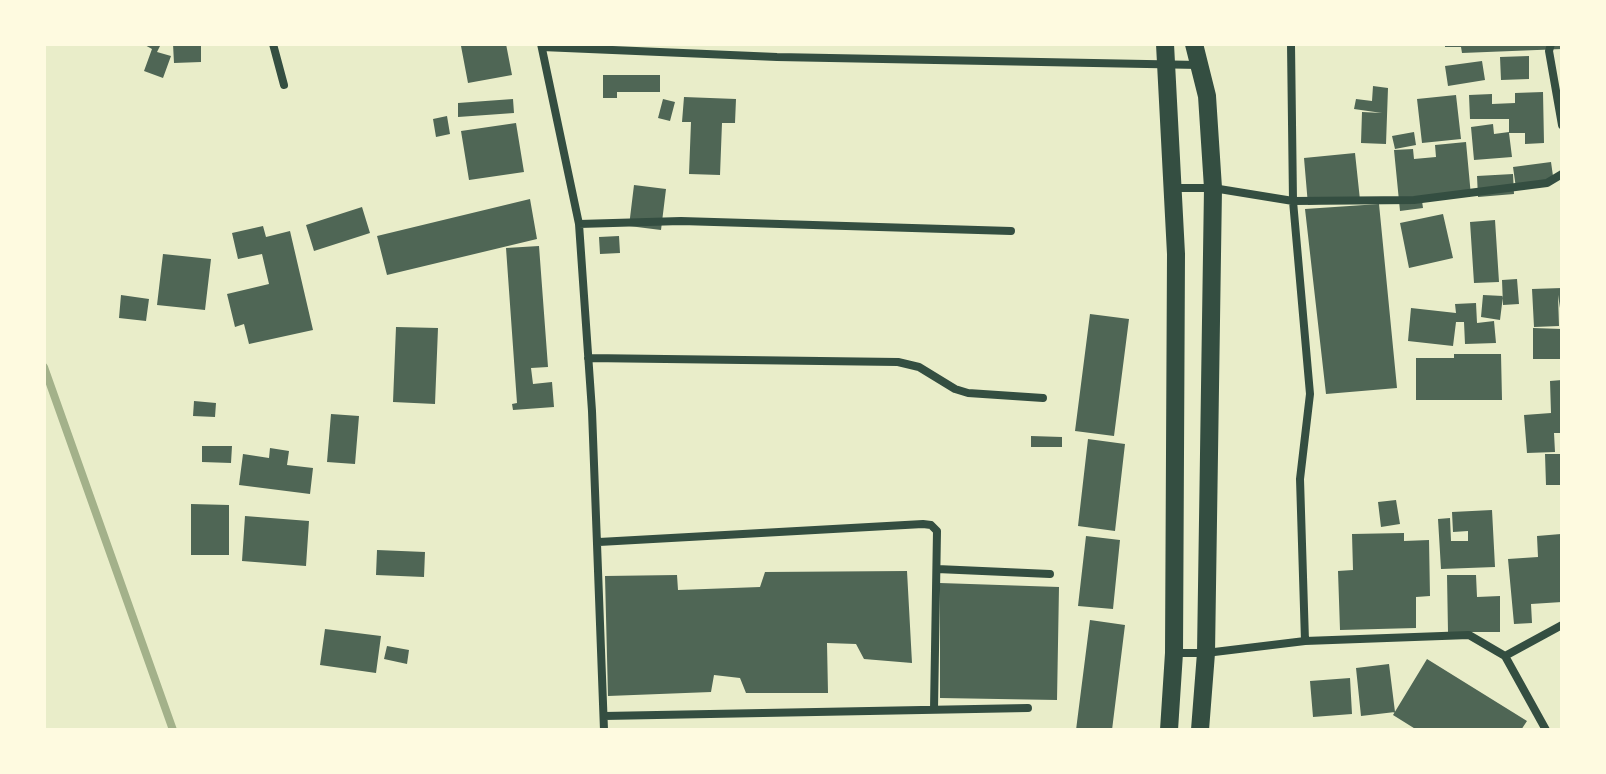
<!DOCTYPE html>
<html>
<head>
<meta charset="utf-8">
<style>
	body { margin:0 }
	#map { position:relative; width:1606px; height:774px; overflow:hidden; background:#e9edc9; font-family:Overpass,sans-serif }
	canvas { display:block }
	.frame { position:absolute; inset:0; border:46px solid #fefae0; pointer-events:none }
</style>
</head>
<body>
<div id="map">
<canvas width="1606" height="774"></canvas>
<div class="frame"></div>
</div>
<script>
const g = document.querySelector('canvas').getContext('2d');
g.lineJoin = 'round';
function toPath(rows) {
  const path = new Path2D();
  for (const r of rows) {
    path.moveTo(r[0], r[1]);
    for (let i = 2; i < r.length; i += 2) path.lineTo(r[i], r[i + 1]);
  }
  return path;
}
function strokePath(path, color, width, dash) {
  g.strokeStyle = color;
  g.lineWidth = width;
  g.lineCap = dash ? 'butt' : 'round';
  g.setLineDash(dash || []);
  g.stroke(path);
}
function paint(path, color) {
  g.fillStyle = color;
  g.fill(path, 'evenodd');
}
const stream = toPath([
	[44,367,173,730]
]);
const building = toPath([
	[143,44,161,44,157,52,171,56,163,78,144,71,152,49],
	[173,44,201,44,201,62,174,63],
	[473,44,506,44,512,75,468,83,461,46],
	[1445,44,1562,44,1562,49,1462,53,1461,47,1445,47],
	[1529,56,1529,79,1501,80,1500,57],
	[1482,61,1485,80,1448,86,1445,66],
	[603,75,660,75,660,92,617,92,617,98,603,98],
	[1373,86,1388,88,1386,144,1361,143,1362,112,1382,113,1354,109,1356,99,1372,101],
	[1543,92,1544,143,1525,144,1525,133,1509,133,1512,157,1474,160,1471,127,1493,124,1494,134,1509,132,1509,119,1470,119,1469,95,1492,94,1492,104,1515,103,1515,93],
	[1456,95,1461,139,1422,143,1417,99],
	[684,97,736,99,735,123,722,123,720,175,689,174,691,122,682,122],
	[513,99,514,113,458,117,458,103],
	[663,99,675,102,670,121,658,118],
	[447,116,450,134,436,137,433,119],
	[516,123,524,172,469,180,461,131],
	[1414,132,1416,145,1395,149,1392,136],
	[1466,142,1471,196,1422,201,1423,208,1400,211,1394,150,1413,149,1414,159,1436,157,1435,145],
	[1355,153,1360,200,1308,205,1304,158],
	[1551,162,1554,183,1516,188,1513,167],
	[1513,174,1514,194,1478,197,1477,176],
	[634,185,666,189,661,230,629,226],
	[530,199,537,239,387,275,377,236],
	[1379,204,1397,388,1326,394,1305,209],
	[362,207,370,233,314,251,306,225],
	[1443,214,1453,258,1409,268,1400,223],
	[1495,220,1499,282,1474,283,1470,222],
	[263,226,266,237,290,231,313,330,249,344,244,324,235,327,227,294,269,284,262,254,238,259,232,233],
	[619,236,620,253,600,254,599,237],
	[539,246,548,367,531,368,533,384,552,382,554,407,513,410,512,404,517,403,506,248],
	[163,254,211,259,205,310,157,305],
	[1517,279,1519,304,1503,305,1502,280],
	[1562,288,1562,308,1560,308,1558,295,1559,326,1534,327,1532,289],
	[121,295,149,299,146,321,119,318],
	[1483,295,1503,296,1500,320,1481,317],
	[1476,303,1477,323,1494,321,1496,343,1465,344,1464,322,1456,322,1453,346,1408,341,1411,308,1456,313,1455,304],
	[1090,314,1129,319,1114,436,1075,431],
	[396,327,438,328,435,404,393,402],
	[1533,328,1562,329,1562,359,1533,359],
	[1454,354,1501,354,1502,400,1416,400,1416,358,1454,358],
	[1562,380,1562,433,1554,433,1555,452,1527,453,1524,415,1551,413,1550,381],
	[194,401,216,403,215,417,193,416],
	[331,414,359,416,355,464,327,462],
	[1031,436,1062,437,1062,447,1031,447],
	[1088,439,1125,444,1115,531,1078,526],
	[202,446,232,446,231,463,202,462],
	[270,448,289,451,287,465,313,468,310,494,239,485,243,454,269,458],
	[1545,454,1562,454,1562,485,1546,485],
	[1396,500,1400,524,1381,527,1378,502],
	[191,504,229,505,229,555,191,555],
	[1492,510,1495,567,1441,569,1438,519,1450,518,1451,541,1468,541,1468,531,1453,532,1452,512],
	[245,516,309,521,306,566,242,561],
	[1404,533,1404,541,1429,540,1430,596,1416,597,1416,628,1340,630,1338,571,1353,570,1352,534],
	[1561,534,1562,602,1531,604,1532,623,1514,624,1508,559,1538,557,1537,536],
	[1086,536,1120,540,1113,609,1078,606],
	[377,550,425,552,424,577,376,575],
	[907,571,912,663,864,659,856,644,827,643,828,693,746,693,740,678,714,675,711,692,608,696,605,576,677,575,678,590,760,587,765,572],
	[1447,575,1476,575,1477,597,1500,596,1500,632,1448,632],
	[940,583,1059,587,1057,700,940,698],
	[1090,620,1125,625,1112,730,1076,730],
	[325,629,381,636,376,673,320,665],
	[387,646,409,650,407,664,384,659],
	[1427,659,1527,721,1521,730,1417,730,1393,715],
	[1389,664,1395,712,1361,716,1356,668],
	[1350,678,1352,714,1313,717,1310,681]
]);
const minor = toPath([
	[273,44,284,85],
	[541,44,579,224,592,411,604,730],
	[1291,44,1293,201,1310,394,1300,479,1305,641],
	[1551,44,1549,51,1562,125],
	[542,47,777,57,1199,65],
	[1173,188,1213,188,1293,201,1414,200,1547,183,1562,174],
	[579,224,681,221,1011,231],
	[588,358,898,362,919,367,955,389,968,393,1043,398],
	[599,542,923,524,931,525,937,531,934,709],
	[937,569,1050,574],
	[1174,653,1206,653,1305,641,1469,635,1505,656,1546,730],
	[1505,656,1562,625],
	[604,716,1028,708]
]);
const trunk = toPath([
	[1165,44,1176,254,1174,653,1169,730],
	[1194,44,1207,96,1213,188,1206,653,1200,730]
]);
strokePath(stream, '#a3b18a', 8);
paint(building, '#4f6655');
strokePath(minor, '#344e41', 8);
strokePath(trunk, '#344e41', 18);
</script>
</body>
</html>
